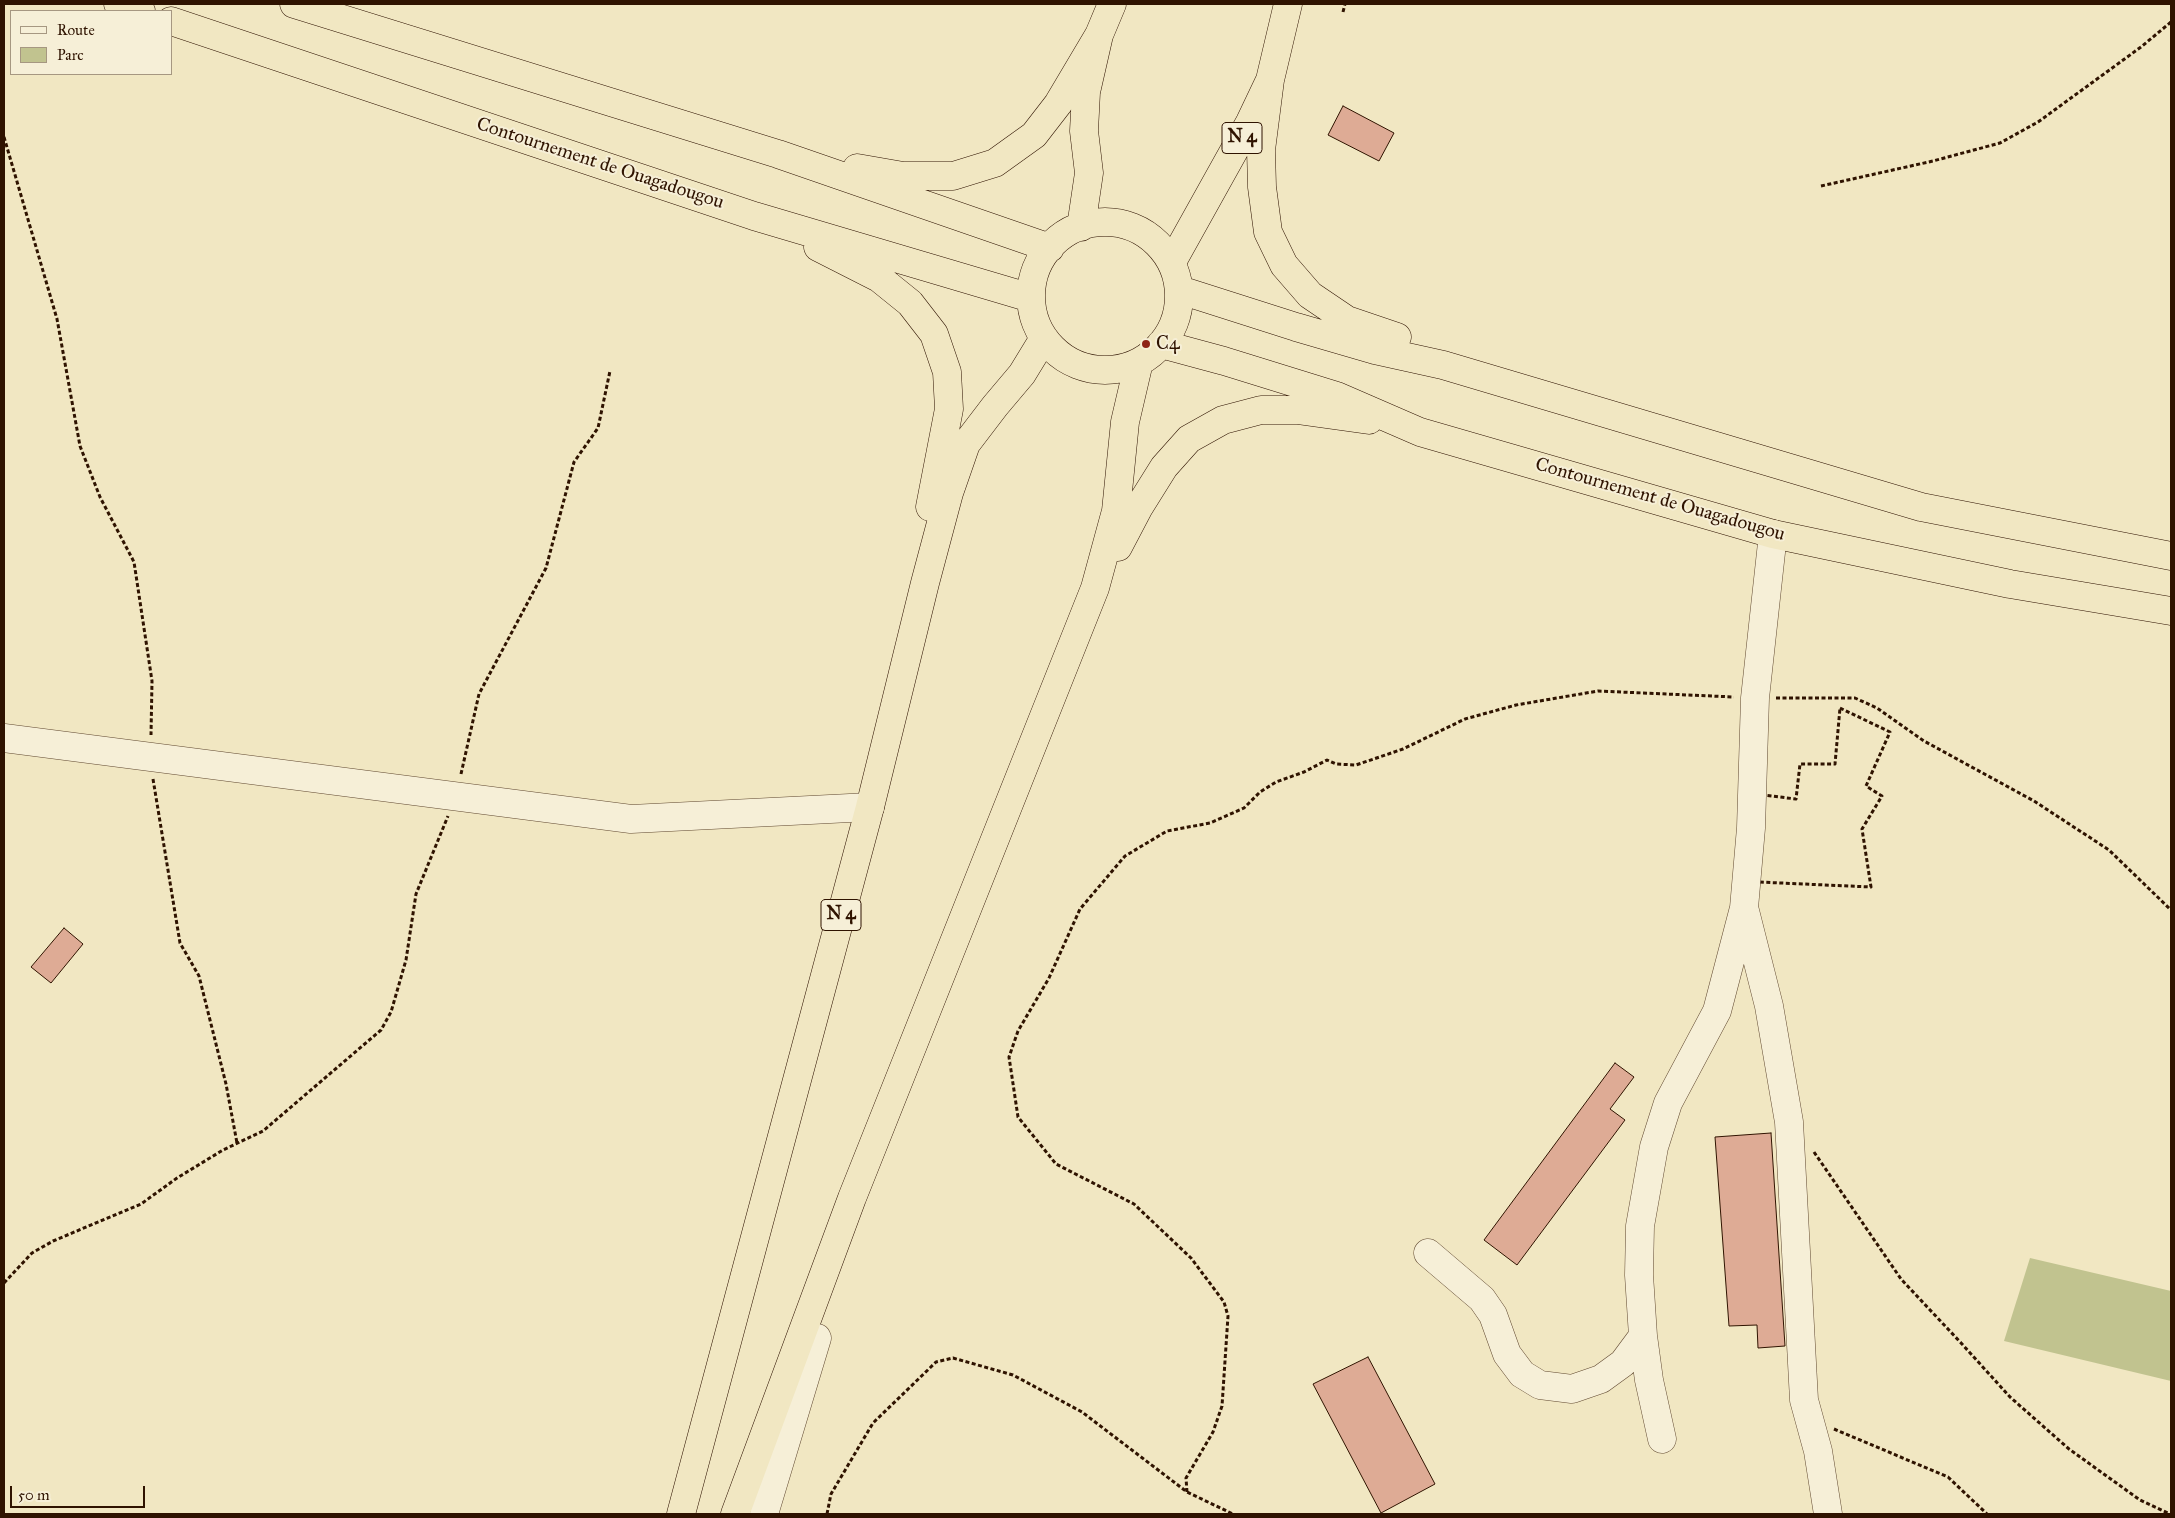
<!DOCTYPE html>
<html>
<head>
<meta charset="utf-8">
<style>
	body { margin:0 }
	#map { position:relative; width:2175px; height:1518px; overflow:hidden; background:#f1e7c2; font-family:"IM FELL Great Primer",serif }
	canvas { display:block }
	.frame { position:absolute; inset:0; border:5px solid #2f1300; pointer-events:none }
	.legend { position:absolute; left:10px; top:10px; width:162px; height:65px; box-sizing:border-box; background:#f6efd7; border:1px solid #a69781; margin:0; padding:6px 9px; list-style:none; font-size:15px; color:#2f1300 }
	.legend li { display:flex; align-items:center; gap:10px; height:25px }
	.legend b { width:25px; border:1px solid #a69781 }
	.scale { position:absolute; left:10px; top:1486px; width:135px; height:22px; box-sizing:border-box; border:2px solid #2f1300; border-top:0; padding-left:6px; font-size:15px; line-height:18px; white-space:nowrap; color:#2f1300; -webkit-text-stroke:4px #f6efd7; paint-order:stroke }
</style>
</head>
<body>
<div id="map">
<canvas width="2175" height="1518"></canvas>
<div class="frame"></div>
<ul class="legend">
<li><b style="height:6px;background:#f6efd7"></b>Route</li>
<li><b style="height:14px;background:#c1c38f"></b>Parc</li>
</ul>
<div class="scale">50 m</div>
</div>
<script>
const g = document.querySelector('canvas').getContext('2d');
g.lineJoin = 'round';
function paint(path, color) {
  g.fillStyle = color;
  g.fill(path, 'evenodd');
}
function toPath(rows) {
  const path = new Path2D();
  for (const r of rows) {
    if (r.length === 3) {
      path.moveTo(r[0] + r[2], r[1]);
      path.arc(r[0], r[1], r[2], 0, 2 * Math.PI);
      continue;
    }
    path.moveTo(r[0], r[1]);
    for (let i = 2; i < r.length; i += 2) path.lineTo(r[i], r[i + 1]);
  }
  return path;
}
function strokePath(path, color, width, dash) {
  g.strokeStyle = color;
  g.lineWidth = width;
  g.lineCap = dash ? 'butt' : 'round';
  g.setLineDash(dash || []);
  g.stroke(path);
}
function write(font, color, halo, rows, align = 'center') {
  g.font = font + ' "IM FELL Great Primer",serif';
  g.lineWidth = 4;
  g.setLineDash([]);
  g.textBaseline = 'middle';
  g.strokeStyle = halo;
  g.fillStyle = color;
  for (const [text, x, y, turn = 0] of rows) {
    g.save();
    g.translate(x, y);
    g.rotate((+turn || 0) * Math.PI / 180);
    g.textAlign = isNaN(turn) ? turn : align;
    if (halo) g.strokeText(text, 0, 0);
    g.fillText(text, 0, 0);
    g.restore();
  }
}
const green = toPath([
	[2030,1258,2171,1291,2171,1381,2004,1341]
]);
const building = toPath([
	[1343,106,1394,133,1379,161,1328,135,1343,106],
	[64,928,83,944,51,983,31,967,64,928],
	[1615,1063,1634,1077,1610,1109,1625,1120,1517,1265,1484,1240,1615,1063],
	[1771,1133,1785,1346,1758,1348,1757,1325,1729,1326,1715,1137,1771,1133],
	[1368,1357,1435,1484,1381,1513,1313,1384,1368,1357]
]);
const path = toPath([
	[1343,12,1345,4],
	[4,137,57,319,80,446,100,497,134,562,152,681,151,735],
	[1821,186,1933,161,2000,143,2038,122,2141,47,2171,22],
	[1776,698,1855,698,1877,708,1924,741,2034,801,2109,850,2171,910],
	[1840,708,1890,732,1866,786,1882,796,1862,829,1871,887,1758,882,1763,795,1796,799,1800,764,1835,764,1840,708],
	[461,774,479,694,546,568,574,462,598,428,610,371],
	[153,779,180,943,199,976,226,1084,237,1143],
	[1814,1152,1901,1279,1962,1344,2010,1397,2069,1449,2140,1500,2170,1514],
	[4,1283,32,1253,53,1241,141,1204,177,1178,223,1150,263,1131,381,1030,391,1012,406,960,416,894,448,816],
	[1834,1429,1948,1477,1987,1514],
	[1187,1492,1186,1478,1213,1432,1222,1406,1228,1316,1224,1302,1191,1258,1134,1204,1056,1164,1018,1117,1009,1057,1018,1031,1049,978,1080,909,1125,856,1167,831,1210,823,1244,808,1260,792,1276,782,1304,772,1327,760,1336,764,1356,765,1403,749,1465,719,1516,705,1598,691,1734,697],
	[827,1514,831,1494,873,1423,936,1362,953,1358,1013,1375,1082,1412,1187,1492,1233,1514]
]);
const minor = toPath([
	[4,738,631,819,870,807],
	[1745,911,1769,1006,1789,1122,1804,1400,1818,1451,1828,1514],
	[1428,1253,1482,1299,1493,1315,1507,1354,1522,1374,1540,1385,1572,1389,1601,1379,1623,1363,1643,1336],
	[1662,1439,1649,1380,1643,1336,1639,1275,1640,1226,1654,1147,1668,1103,1717,1011,1744,908,1751,828,1755,698,1773,534],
	[764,1514,817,1338]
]);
const highway = toPath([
	[118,4,141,11],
	[294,4,778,154,1050,248],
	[171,21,754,216,1031,298],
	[1270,80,1261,150,1262,187,1268,232,1284,265,1310,295,1347,320,1397,337],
	[857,168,903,176,953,176,995,163,1034,135,1058,104,1099,35],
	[1105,296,74],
	[1081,227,1089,173,1084,131,1086,92,1099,35,1112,4],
	[818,247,879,278,910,303,934,334,947,372,949,409,930,507],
	[1172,262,1250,122,1270,80,1288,4],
	[1180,290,1296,327,1375,350,1443,365,1921,507,2171,556],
	[1161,344,1224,361,1337,396,1420,432,1773,534,2010,584,2171,611],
	[1118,547,1139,507,1164,467,1189,439,1223,420,1261,410,1297,410,1369,420],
	[681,1514,870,807,925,583,949,493,966,444,995,406,1022,374,1044,338],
	[735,1514,852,1198,1095,588,1116,511,1125,422,1139,362]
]);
const markers = [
	[1146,344,5,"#8f2418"]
];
const shields = [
	[1242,138,40],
	[841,915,40]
];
const shieldNames = [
	["N 4",1242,138],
	["N 4",841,915]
];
const streetNames = [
	["Contournement de Ouagadougou",600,164,18],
	["Contournement de Ouagadougou",1660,500,16]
];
const poiNames = [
	["C4",1156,344]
];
paint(green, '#c1c38f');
paint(building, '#deab95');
strokePath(building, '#2f1300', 1);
strokePath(minor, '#604830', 29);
strokePath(highway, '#2f1300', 29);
strokePath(path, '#2f1300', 3, [4, 2.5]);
strokePath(minor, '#f6efd7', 28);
strokePath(highway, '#f1e7c2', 28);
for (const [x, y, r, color] of markers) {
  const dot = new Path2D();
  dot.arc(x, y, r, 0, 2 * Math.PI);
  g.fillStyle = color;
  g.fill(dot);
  strokePath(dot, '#f6efd7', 2);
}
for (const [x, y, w] of shields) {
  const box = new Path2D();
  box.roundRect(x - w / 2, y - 15.5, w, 31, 4);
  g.fillStyle = '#f6efd7';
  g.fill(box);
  strokePath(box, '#2f1300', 1);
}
write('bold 18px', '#2f1300', null, shieldNames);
write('19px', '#2f1300', '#f6efd7', streetNames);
write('19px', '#2f1300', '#f6efd7', poiNames, 'left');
</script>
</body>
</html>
